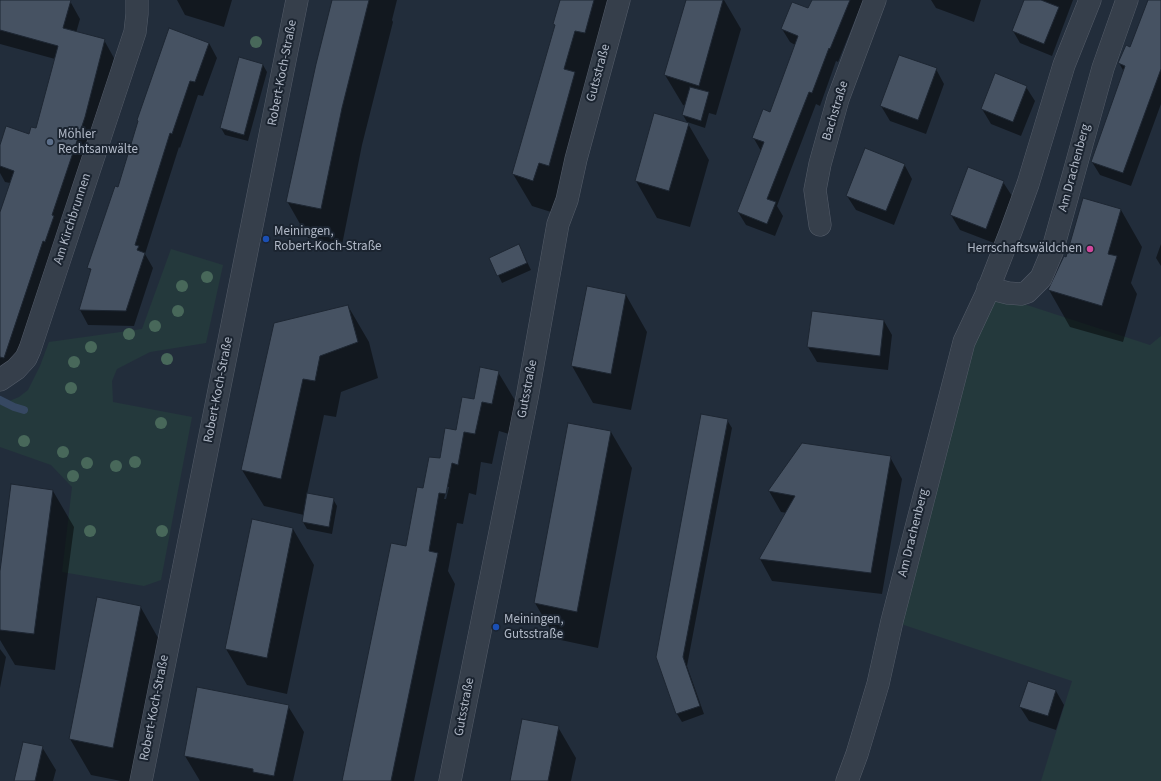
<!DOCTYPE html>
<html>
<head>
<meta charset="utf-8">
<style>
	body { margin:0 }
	canvas { display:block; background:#222d3b }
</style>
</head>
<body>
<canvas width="1161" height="781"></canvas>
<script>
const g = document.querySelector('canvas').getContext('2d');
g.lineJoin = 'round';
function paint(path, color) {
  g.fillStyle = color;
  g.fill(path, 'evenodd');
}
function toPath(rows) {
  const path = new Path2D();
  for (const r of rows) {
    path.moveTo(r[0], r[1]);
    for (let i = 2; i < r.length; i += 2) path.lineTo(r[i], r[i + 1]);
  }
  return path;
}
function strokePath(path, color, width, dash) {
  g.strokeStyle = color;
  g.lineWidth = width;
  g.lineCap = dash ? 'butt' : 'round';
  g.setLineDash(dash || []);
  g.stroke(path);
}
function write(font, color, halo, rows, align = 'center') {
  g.font = font + ' "Source Sans 3",sans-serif';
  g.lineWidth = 4;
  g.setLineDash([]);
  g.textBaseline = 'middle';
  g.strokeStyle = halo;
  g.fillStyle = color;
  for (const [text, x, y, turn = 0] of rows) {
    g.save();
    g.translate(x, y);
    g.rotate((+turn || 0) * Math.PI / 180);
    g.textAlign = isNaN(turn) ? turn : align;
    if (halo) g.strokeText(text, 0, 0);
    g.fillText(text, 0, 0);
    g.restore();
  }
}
const green = toPath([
	[171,249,223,265,206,343,150,352,117,369,112,381,113,402,192,417,161,580,144,586,62,572,72,487,51,465,0,447,0,405,19,397,28,390,40,366,49,342,142,329],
	[996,295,1150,345,1161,336,1161,781,1041,781,1072,681,898,623,972,348]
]);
const shadow = toPath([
	[0,0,65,0,70,1,80,19,76,33,104,40,114,58,94,135,15,372,0,367,0,215,10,183,5,182,0,173,0,149,30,135,36,130,55,59,0,44],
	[177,0,232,0,224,27,185,15],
	[332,0,397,0,392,20,393,22,362,145,342,245,308,238,287,201],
	[561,0,621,0,567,197,557,195,551,212,532,206,513,174,555,26,554,24],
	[687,0,724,0,741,29,716,115,709,113,705,128,687,122,709,160,690,227,657,218,636,181,655,114,688,124,683,115,685,106,683,105,665,75],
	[813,0,863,0,838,62,836,61,820,106,816,104,777,206,783,216,775,236,746,225,738,212,761,151,753,137,771,113,795,45,790,42,782,29,809,10],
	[931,0,981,0,974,22,936,8],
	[1025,0,1073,0,1052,56,1020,43,1013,31],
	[1149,0,1161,0,1161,104,1131,186,1100,175,1092,162,1124,72,1119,63,1131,48],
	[209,43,217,58,203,96,198,95,180,148,179,147,145,254,153,268,134,326,88,325,80,310,91,272,89,268,118,188],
	[263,65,267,72,248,141,225,135,221,128],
	[936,69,944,84,926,134,890,121,881,106],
	[1026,87,1035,101,1021,136,991,124,982,109],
	[904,164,912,179,894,225,856,210,847,196],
	[1003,182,1012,196,994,243,960,230,951,215],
	[1084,199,1121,210,1142,247,1131,283,1137,294,1123,342,1070,327,1049,290,1064,258,1067,258],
	[1161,244,1161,266,1156,258],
	[519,245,531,270,502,283,490,258],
	[588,287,626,295,647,332,631,410,593,403,572,366],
	[348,306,369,342,378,378,341,392,336,417,324,415,307,494,333,499,337,506,332,534,307,529,303,522,304,515,264,506,242,470],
	[884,321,892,335,888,370,817,362,808,347],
	[498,372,516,402,509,434,499,431,492,464,481,462,476,495,469,493,463,524,457,523,448,571,455,584,414,781,343,781,406,547,424,489,475,400],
	[447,487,449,487,446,499,444,499],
	[727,420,732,428,687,666,704,714,682,722,677,714,657,657],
	[611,432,632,468,598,648,556,639,535,603],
	[890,457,902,479,882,594,772,581,760,559,787,513,781,512,769,491],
	[53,491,74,527,55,670,15,665,0,640,0,579],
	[293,529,314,565,287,694,247,685,226,649],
	[140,606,161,643,134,781,121,781,91,775,70,739],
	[0,649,6,657,0,688],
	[1056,691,1064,705,1056,730,1029,721,1020,707],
	[288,706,304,732,293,781,200,781,185,756],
	[558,727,576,758,571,781,511,781],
	[42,747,56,770,53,781,15,781]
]);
const stream = toPath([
	[0,400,14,407,24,410]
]);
const building = toPath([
	[0,0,71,0,63,28,105,39,85,117,52,215,54,216,45,242,43,241,4,358,0,357,0,212,14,171,0,166,0,145,6,126,29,134,31,127,36,128,58,46,0,30,0,0],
	[332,0,369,0,342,108,321,209,286,202,316,64,332,0],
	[560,0,594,0,585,33,575,31,564,69,575,72,549,166,539,163,533,181,512,174,555,25,553,24,560,0],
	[686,0,723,0,699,86,664,75,686,0],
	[812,0,850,0,830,49,829,48,812,93,809,92,767,199,776,202,767,224,737,212,764,142,752,138,763,109,770,112,798,36,781,29,792,2,808,8,812,0],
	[1024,0,1041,0,1059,7,1044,44,1012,31,1024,0],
	[1148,0,1161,0,1161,69,1123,173,1091,162,1125,66,1118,63,1126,45,1130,47,1148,0],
	[169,28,209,43,195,82,190,81,172,134,170,133,135,245,139,246,137,250,145,253,126,311,79,310,91,269,87,268,115,186,118,187,138,121,137,120,169,28],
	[899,55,937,68,918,120,880,106,899,55],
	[239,57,263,64,244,135,220,128,239,57],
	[995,73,1027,86,1013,122,981,109,995,73],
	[690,87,709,92,701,121,682,115,690,87],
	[654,113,689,123,669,191,635,181,654,113],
	[865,148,905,164,886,211,846,196,865,148],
	[968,167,1004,181,986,229,950,215,968,167],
	[1083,198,1121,209,1108,254,1117,256,1102,306,1048,290,1064,256,1066,257,1083,198],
	[519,244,527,263,497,276,489,258,519,244],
	[587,286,626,294,611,374,571,366,587,286],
	[348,305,358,342,320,356,315,381,303,379,281,479,241,470,274,323,348,305],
	[812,311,884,320,880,356,807,347,812,311],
	[480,367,499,371,492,404,482,402,475,434,464,432,458,465,452,463,446,494,439,493,429,551,438,553,391,781,342,781,391,543,406,546,417,487,423,488,429,457,440,458,445,428,456,430,462,397,474,399,480,367],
	[701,414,728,419,683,657,700,706,676,714,656,657,701,414],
	[568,423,611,431,577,612,534,603,568,423],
	[802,443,891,456,871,573,759,559,795,496,768,491,802,443],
	[11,484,53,490,34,634,0,630,0,571,11,484],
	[307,493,334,498,329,527,302,522,307,493],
	[252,519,293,528,267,658,225,649,252,519],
	[97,597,141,606,113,748,69,739,97,597],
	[1028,681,1056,690,1048,716,1019,707,1028,681],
	[197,687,289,705,274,776,253,772,253,769,184,756,197,687],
	[522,719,559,726,548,781,510,781,522,719],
	[23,742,43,746,35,781,14,781,23,742]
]);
const street = toPath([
	[820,225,815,190,820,164,838,99,875,0],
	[988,288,1008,293,1021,294,1027,292,1041,278,1052,252,1103,68,1127,0],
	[0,380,16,369,26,358,30,349,135,32,137,14,137,0],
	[141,781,297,0],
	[450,781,527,398,558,224,567,200,576,159,619,0],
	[847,781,857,754,878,684,892,621,964,342,986,295,1011,231,1028,184,1064,65,1090,0]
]);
const trees = [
	[256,42],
	[207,277],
	[182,286],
	[178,311],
	[155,326],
	[129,334],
	[91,347],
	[167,359],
	[74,362],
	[71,388],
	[161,423],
	[24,441],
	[63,452],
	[135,462],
	[87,463],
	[116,466],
	[73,476],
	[90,531],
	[162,531]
];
const markers = [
	[50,142,4,"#5c6f8a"],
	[266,239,4,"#1a4fb4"],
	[1090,249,4,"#d1479c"],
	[496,627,4,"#1a4fb4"]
];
const streetNames = [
	["Robert-Koch-Straße",283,73,-79],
	["Gutsstraße",599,73,-75],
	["Bachstraße",836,111,-73],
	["Am Drachenberg",1075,168,-75],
	["Am Kirchbrunnen",73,219,-72],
	["Gutsstraße",528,389,-79],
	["Robert-Koch-Straße",219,390,-79],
	["Am Drachenberg",914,533,-76],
	["Gutsstraße",465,707,-79],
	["Robert-Koch-Straße",155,708,-79]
];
const poiNames = [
	["Möhler",58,135],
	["Rechtsanwälte",58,150],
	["Meiningen,",274,232],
	["Robert-Koch-Straße",274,247],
	["Herrschaftswäldchen",1082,249,"right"],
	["Meiningen,",504,620],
	["Gutsstraße",504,635]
];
paint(green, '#24393c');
paint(shadow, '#0007');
strokePath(stream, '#364862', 8);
paint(building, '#465262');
strokePath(building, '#1d2632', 1);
strokePath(street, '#545c69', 23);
strokePath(street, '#363f4b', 22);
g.fillStyle = '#48685a';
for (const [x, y] of trees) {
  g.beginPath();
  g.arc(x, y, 6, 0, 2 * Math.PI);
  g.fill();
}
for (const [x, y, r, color] of markers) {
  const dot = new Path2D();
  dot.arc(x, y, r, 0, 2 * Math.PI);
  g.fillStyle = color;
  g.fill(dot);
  strokePath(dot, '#1b2430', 1.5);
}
write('13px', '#b1b9c7', '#1b2430', streetNames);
write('13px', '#b1b9c7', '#1b2430', poiNames, 'left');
</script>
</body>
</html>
